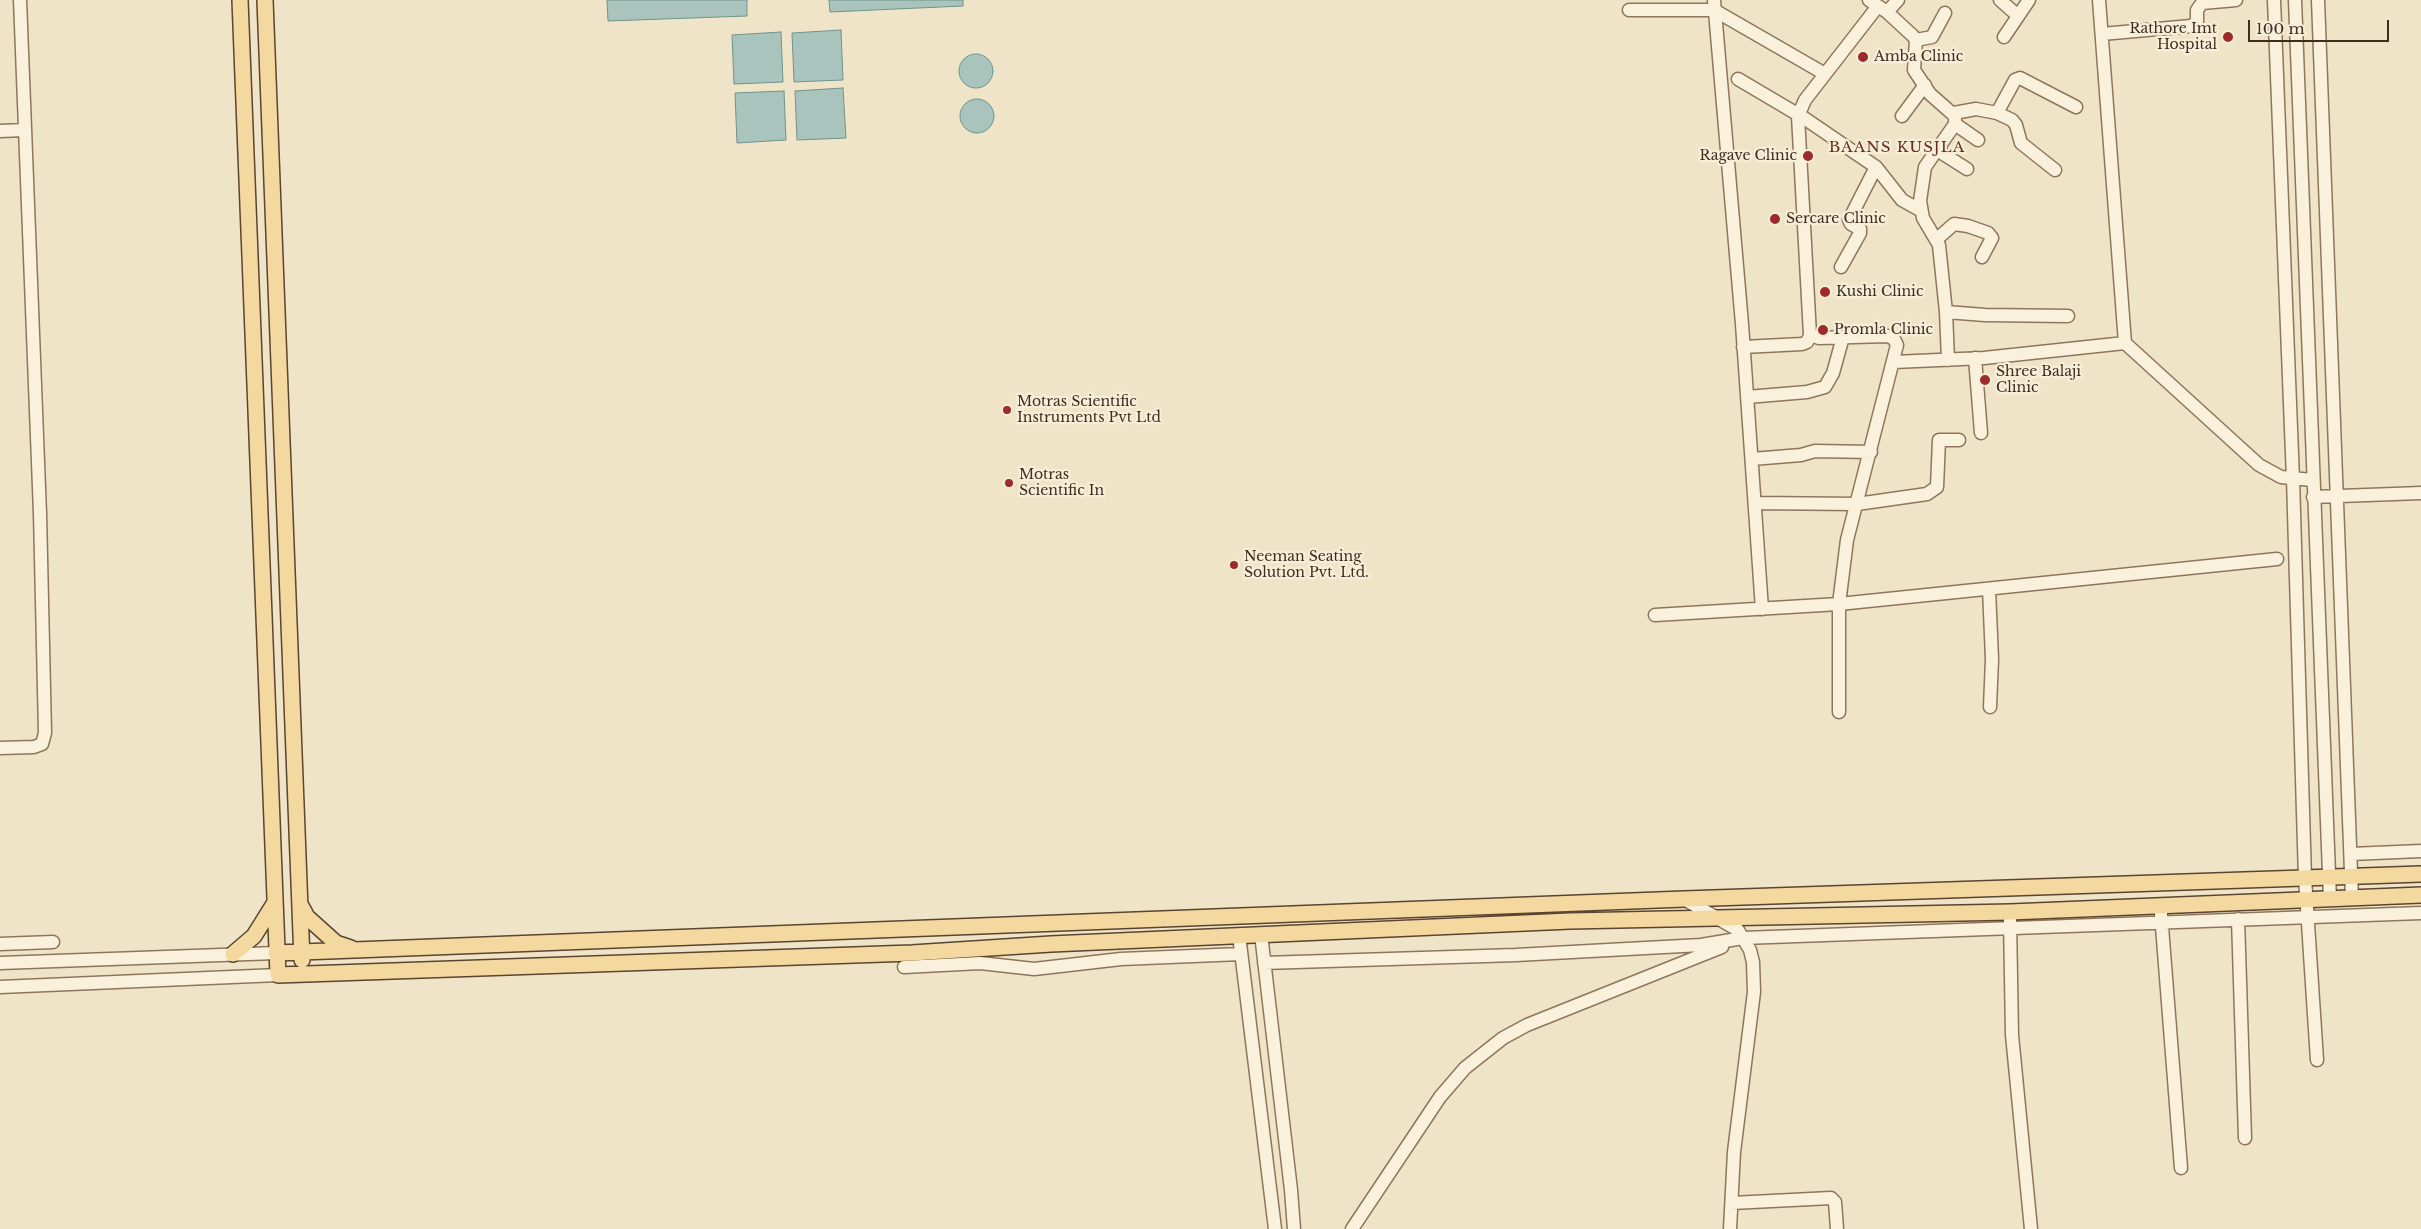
<!DOCTYPE html>
<html>
<head>
<meta charset="utf-8">
<style>
	body { margin:0 }
	#map { position:relative; width:2421px; height:1229px; overflow:hidden; background:#f0e4c8; font-family:"Libre Baskerville",serif }
	canvas { display:block }
	.scale { position:absolute; left:2248px; top:20px; width:141px; height:22px; box-sizing:border-box; border:2px solid #3d2e20; border-top:0; padding-left:6px; font-size:15px; line-height:18px; white-space:nowrap; color:#3d2e20; -webkit-text-stroke:4px #f7eed8; paint-order:stroke }
</style>
</head>
<body>
<div id="map">
<canvas width="2421" height="1229"></canvas>
<div class="scale">100 m</div>
</div>
<script>
const g = document.querySelector('canvas').getContext('2d');
g.lineJoin = 'round';
function paint(path, color) {
  g.fillStyle = color;
  g.fill(path, 'evenodd');
}
function toPath(rows) {
  const path = new Path2D();
  for (const r of rows) {
    if (r.length === 3) {
      path.moveTo(r[0] + r[2], r[1]);
      path.arc(r[0], r[1], r[2], 0, 2 * Math.PI);
      continue;
    }
    path.moveTo(r[0], r[1]);
    for (let i = 2; i < r.length; i += 2) path.lineTo(r[i], r[i + 1]);
  }
  return path;
}
function strokePath(path, color, width, dash) {
  g.strokeStyle = color;
  g.lineWidth = width;
  g.lineCap = dash ? 'butt' : 'round';
  g.setLineDash(dash || []);
  g.stroke(path);
}
function write(font, color, halo, rows, align = 'center') {
  g.font = font + ' "Libre Baskerville",serif';
  g.lineWidth = 4.5;
  g.setLineDash([]);
  g.textBaseline = 'middle';
  g.strokeStyle = halo;
  g.fillStyle = color;
  for (const [text, x, y, turn = 0] of rows) {
    g.save();
    g.translate(x, y);
    g.rotate((+turn || 0) * Math.PI / 180);
    g.textAlign = isNaN(turn) ? turn : align;
    if (halo) g.strokeText(text, 0, 0);
    g.fillText(text, 0, 0);
    g.restore();
  }
}
const water = toPath([
	[607,0,747,0,747,16,608,21,607,0],
	[829,0,963,0,963,6,830,12,829,0],
	[841,30,843,80,794,82,792,33,841,30],
	[781,32,783,82,734,84,732,35,781,32],
	[976,71,17],
	[843,88,846,138,797,140,795,91,843,88],
	[784,91,786,140,737,143,735,93,784,91],
	[977,116,17]
]);
const minor = toPath([
	[1714,0,1742,324,1762,609],
	[1869,0,1887,12,1913,36,1916,40,1914,70,1930,94,1955,116,1955,124,1925,167,1920,201,1923,218,1939,245,1946,312,1948,360],
	[2000,0,2017,15],
	[2099,0,2125,343],
	[2274,0,2293,479,2305,878,2317,1060],
	[2295,0,2330,899],
	[2318,0,2352,898],
	[1629,10,1714,10,1825,74],
	[1887,12,1898,0],
	[2102,34,2191,26,2197,22,2197,10,2202,3,2236,0],
	[2004,37,2029,0],
	[1916,40,1932,37,1945,13],
	[1738,79,1804,118,1876,167,1902,200,1920,210],
	[1954,113,1976,109,1997,113,2012,120,2016,125,2021,143,2055,170],
	[1997,113,2015,80,2020,78,2076,107],
	[1902,116,1925,85],
	[1955,124,1978,140],
	[0,131,25,130],
	[1937,150,1967,169],
	[1937,239,1954,224,1968,226,1988,233,1992,238,1982,257],
	[1841,267,1860,233,1860,229,1851,224,1849,220,1876,167],
	[1946,312,1985,315,2068,316],
	[1743,347,1802,344,1807,342,1810,336],
	[1975,358,1981,433],
	[1894,362,1984,358,2125,343,2259,465,2281,477,2312,480],
	[1747,397,1807,392,1825,387,1833,373,1843,337],
	[1752,459,1801,455,1815,451,1871,452],
	[2313,497,2421,493],
	[1755,503,1857,504,1927,494,1937,487,1939,440,1959,440],
	[1989,589,1992,659,1990,707],
	[1655,615,1839,604,2277,559],
	[1839,712,1839,604,1847,540,1897,345,1894,339,1888,336,1819,338,1810,335,1798,116,1805,100,1878,6],
	[0,748,34,747,42,744,45,733,40,513,20,0],
	[2351,854,2421,851],
	[1684,899,1738,930,1750,950,1753,962,1754,992,1734,1152,1730,1229],
	[2161,914,2181,1168],
	[2238,919,2245,1138],
	[2010,920,2012,1035,2031,1229],
	[1261,934,1291,1190,1294,1229],
	[1239,935,1275,1229],
	[0,944,53,942],
	[0,963,276,953],
	[1264,963,1516,955,1701,945,1743,938,2421,913],
	[904,967,980,963,1034,969,1121,959,1241,954],
	[0,987,278,975],
	[1732,1203,1831,1198,1835,1202,1837,1229],
	[1352,1229,1440,1097,1465,1068,1503,1038,1527,1025,1722,947]
]);
const major = toPath([
	[240,0,278,975,912,953,1051,944,1570,921,2010,912,2421,895],
	[265,0,302,960],
	[300,904,307,917,336,943,351,948],
	[276,953,1684,899,2421,874],
	[233,954,254,936,274,904]
]);
const markers = [
	[2228,37,6,"#9e2a2b"],
	[1863,57,6,"#9e2a2b"],
	[1808,156,6,"#9e2a2b"],
	[1775,219,6,"#9e2a2b"],
	[1825,292,6,"#9e2a2b"],
	[1823,330,6,"#9e2a2b"],
	[1985,380,6,"#9e2a2b"],
	[1007,410,5,"#9e2a2b"],
	[1009,483,5,"#9e2a2b"],
	[1234,565,5,"#9e2a2b"]
];
const poiNames = [
	["Rathore Imt",2217,29,"right"],
	["Hospital",2217,45,"right"],
	["Amba Clinic",1874,57],
	["Ragave Clinic",1797,156,"right"],
	["Sercare Clinic",1786,219],
	["Kushi Clinic",1836,292],
	["Promla Clinic",1834,330],
	["Shree Balaji",1996,372],
	["Clinic",1996,388],
	["Motras Scientific",1017,402],
	["Instruments Pvt Ltd",1017,418],
	["Motras",1019,475],
	["Scientific In",1019,491],
	["Neeman Seating",1244,557],
	["Solution Pvt. Ltd.",1244,573]
];
const neighbourhoodNames = [
	["BAANS KUSJLA",1897,148]
];
paint(water, '#a9c4bc');
strokePath(water, '#6f938a', 1);
strokePath(minor, '#8d765c', 15);
strokePath(major, '#5b4430', 18);
strokePath(minor, '#faf1dc', 12);
strokePath(major, '#f3d9a0', 15);
for (const [x, y, r, color] of markers) {
  const dot = new Path2D();
  dot.arc(x, y, r, 0, 2 * Math.PI);
  g.fillStyle = color;
  g.fill(dot);
  strokePath(dot, '#f7eed8', 2);
}
write('14px', '#3d2e20', '#f7eed8', poiNames, 'left');
g.letterSpacing = '1px';
write('15px', '#6b2e1e', '#f7eed8', neighbourhoodNames);
g.letterSpacing = '0px';
</script>
</body>
</html>
